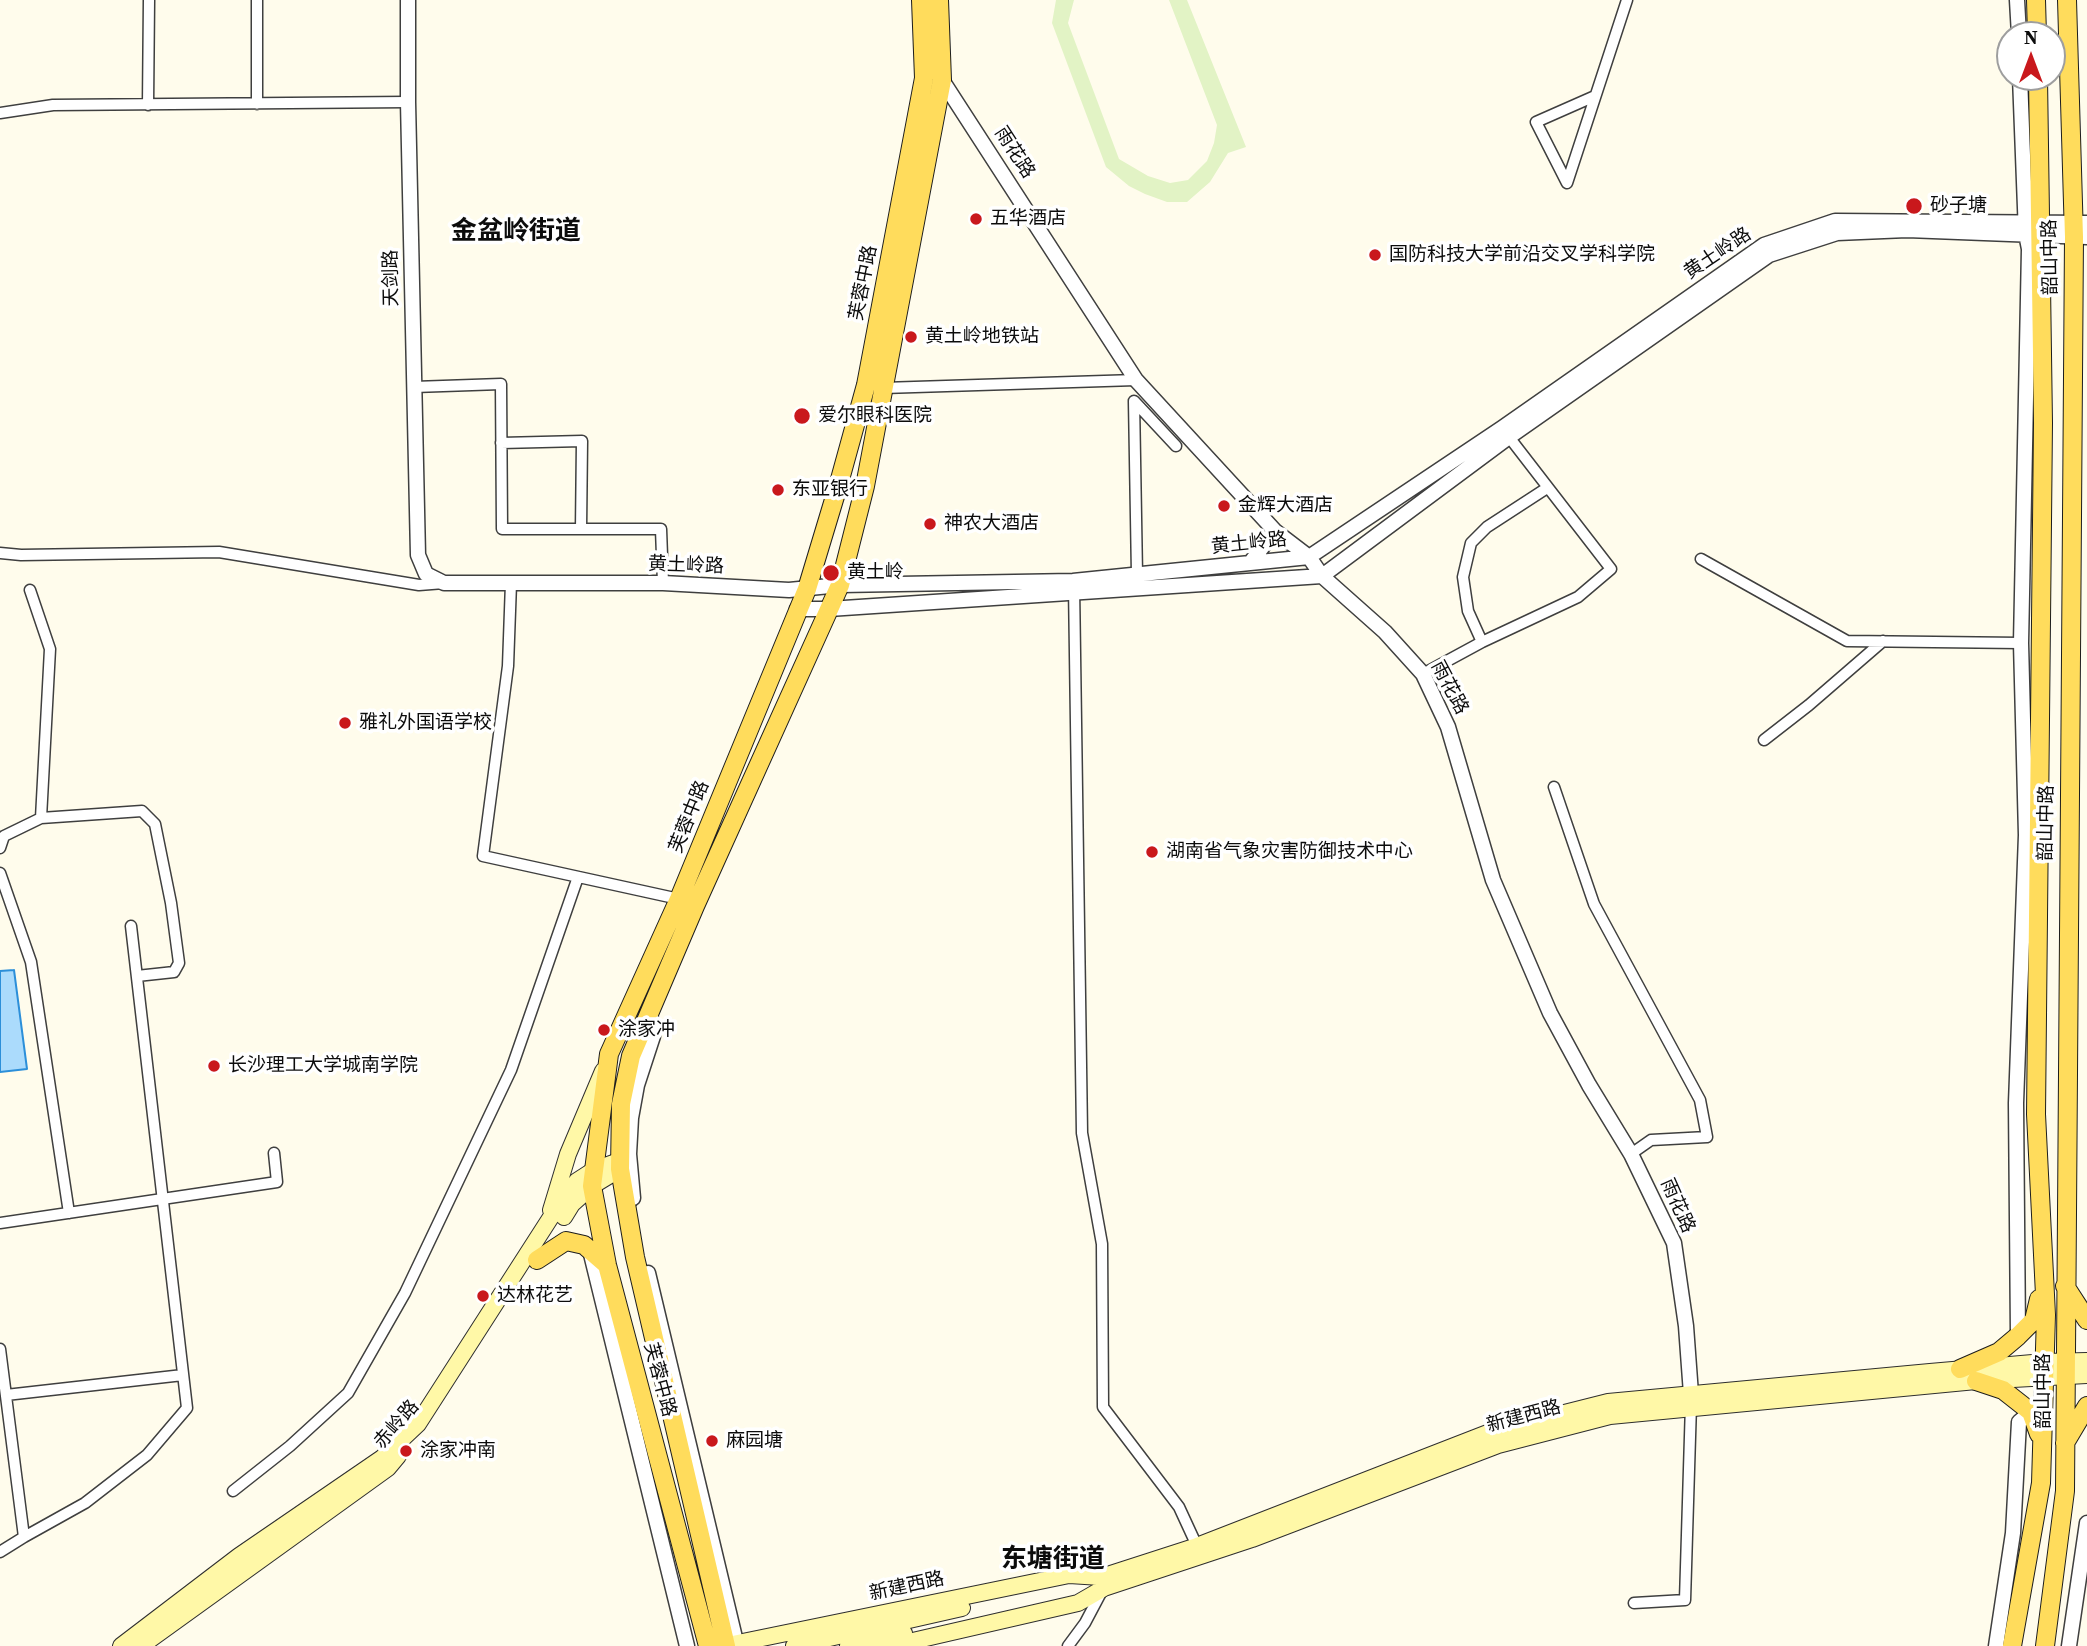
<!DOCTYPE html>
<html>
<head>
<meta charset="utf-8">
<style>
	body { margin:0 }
	#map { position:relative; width:2087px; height:1646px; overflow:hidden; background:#fffcec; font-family:"Source Serif 4",serif }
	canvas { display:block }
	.north { position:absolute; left:1996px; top:21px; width:70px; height:70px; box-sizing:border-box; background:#fff; border:2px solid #9e9e9e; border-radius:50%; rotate:0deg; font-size:19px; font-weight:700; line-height:28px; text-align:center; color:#0c0c0c }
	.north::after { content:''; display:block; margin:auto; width:24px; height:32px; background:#c9181c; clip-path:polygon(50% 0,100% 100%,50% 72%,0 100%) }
</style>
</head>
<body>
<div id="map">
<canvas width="2087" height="1646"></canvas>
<div class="north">N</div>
</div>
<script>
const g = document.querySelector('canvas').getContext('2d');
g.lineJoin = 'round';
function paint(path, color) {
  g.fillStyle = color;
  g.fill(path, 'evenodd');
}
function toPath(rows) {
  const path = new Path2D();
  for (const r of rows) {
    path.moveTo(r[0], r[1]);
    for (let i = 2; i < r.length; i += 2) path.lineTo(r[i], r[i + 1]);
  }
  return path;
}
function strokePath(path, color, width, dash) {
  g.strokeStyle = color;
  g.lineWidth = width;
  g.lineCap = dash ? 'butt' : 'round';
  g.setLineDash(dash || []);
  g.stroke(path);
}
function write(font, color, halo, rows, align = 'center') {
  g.font = font + ' "Source Serif 4","Noto Sans SC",serif';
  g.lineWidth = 7;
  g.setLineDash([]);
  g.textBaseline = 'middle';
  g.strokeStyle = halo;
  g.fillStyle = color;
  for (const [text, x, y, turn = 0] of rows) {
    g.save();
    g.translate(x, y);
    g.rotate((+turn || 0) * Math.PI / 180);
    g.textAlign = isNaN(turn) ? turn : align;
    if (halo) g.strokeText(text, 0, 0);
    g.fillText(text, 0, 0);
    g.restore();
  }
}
const pitch = toPath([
	[1056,0,1074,0,1068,23,1119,159,1148,176,1170,183,1188,180,1207,161,1214,143,1217,125,1169,0,1187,0,1246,147,1228,153,1210,182,1187,202,1167,202,1145,194,1129,186,1106,167,1052,23]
]);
const water = toPath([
	[14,970,27,1069,0,1072,0,971,14,970]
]);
const minor = toPath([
	[257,104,257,0],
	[148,105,149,0],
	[0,113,53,105,408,102],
	[1567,183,1627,0],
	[1567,183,1536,122,1595,96],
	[414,387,501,384,502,529,661,529,663,583],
	[883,388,1136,380],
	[501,443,582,441,581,529],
	[0,553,21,555,219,552,419,585,444,583],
	[1701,559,1847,641,2021,643],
	[1137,575,1134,401,1176,446],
	[511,583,508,666,483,856,679,899],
	[1074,586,1082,1133,1102,1244,1103,1407,1179,1507,1197,1546],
	[30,590,50,649,41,818],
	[1482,642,1468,611,1463,577,1471,543,1487,527,1547,488],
	[1423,674,1482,642,1578,597,1611,569,1509,437],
	[1764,740,1809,705,1883,641],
	[1554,787,1594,904,1700,1100,1707,1137,1651,1140,1631,1154],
	[0,848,4,836,41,818,142,811,155,824,171,903,179,963,174,972,137,976],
	[0,873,31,962,69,1213],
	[0,1223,277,1182,274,1153],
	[0,1349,24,1537,0,1552],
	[6,1395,183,1375],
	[233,1491,290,1446,348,1393,405,1293,511,1070,578,877],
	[24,1537,85,1503,147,1455,187,1408,131,926],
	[1634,1603,1685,1600,1691,1404],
	[1068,1646,1085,1623,1103,1589]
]);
const tertiary = toPath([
	[408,0,408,102,418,555,426,574,444,583,663,583,789,590,840,585,1073,581,1309,557,1502,428,1764,245,1835,221,2087,223],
	[2017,0,2019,35],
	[942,80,1136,380,1275,531,1309,557,1322,576,1385,632,1423,674,1448,727,1493,880,1550,1013,1589,1085,1631,1154,1674,1243,1686,1326,1691,1394],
	[1250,563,1275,531],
	[797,609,829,609,1322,576,1509,437,1769,255,1837,233,1907,230,2087,237],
	[633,1198,629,1154,631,1118,637,1085,653,1036,650,1012],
	[590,1250,687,1646],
	[648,1273,737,1646],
	[2018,1336,2016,1103,2026,835,2021,643,2029,249,2026,234,2020,77],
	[1996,1646,2013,1533,2019,1422,2031,1412],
	[2069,1646,2087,1523]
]);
const secondary = toPath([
	[551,1210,568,1154,603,1071],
	[564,1217,572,1204,592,1186,620,1169],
	[121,1646,239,1556,382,1458,418,1424,560,1203,577,1181,594,1170,619,1161],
	[141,1646,388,1468,398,1456],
	[723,1646,1069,1575,1101,1577,1197,1546,1493,1431,1608,1402,1930,1372,2044,1362,2087,1361],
	[794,1646,962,1608],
	[848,1646,904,1633],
	[891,1646,1078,1603,1104,1588,1252,1539,1498,1445,1610,1416,1976,1381,2087,1375]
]);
const primary = toPath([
	[2036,0,2037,35],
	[537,1260,566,1241,584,1245,607,1265],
	[2065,1286,2087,1320],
	[1960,1369,1999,1352,2018,1336,2034,1320,2039,1299],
	[1976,1381,2003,1390,2031,1412,2039,1434],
	[2065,1443,2087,1406],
	[708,1646,607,1265,592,1186,609,1054,679,899,807,589,839,483,866,385,924,78,921,0],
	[726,1646,635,1257,620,1169,621,1104,631,1056,695,906,840,585,865,486,942,80,939,0],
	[2012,1646,2041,1483,2046,1315,2036,1114,2043,423,2038,77],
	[2045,1646,2065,1491,2074,237,2067,0]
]);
const markers = [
	[1914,206,9,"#c9181c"],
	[976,219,7,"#c9181c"],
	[1375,255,7,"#c9181c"],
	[911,337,7,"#c9181c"],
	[802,416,9,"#c9181c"],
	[778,490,7,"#c9181c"],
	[1224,506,7,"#c9181c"],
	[930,524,7,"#c9181c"],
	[831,573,9,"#c9181c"],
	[345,723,7,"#c9181c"],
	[1152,852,7,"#c9181c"],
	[604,1030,7,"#c9181c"],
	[214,1066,7,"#c9181c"],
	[483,1296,7,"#c9181c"],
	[712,1441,7,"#c9181c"],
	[406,1451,7,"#c9181c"]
];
const streetNames = [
	["雨花路",1014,153,57],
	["黄土岭路",1718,254,-34],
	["韶山中路",2051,257,-91],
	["天剑路",392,278,-91],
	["芙蓉中路",864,283,-79],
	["黄土岭路",1249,544,-6],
	["黄土岭路",686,566,2],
	["雨花路",1449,688,62],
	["芙蓉中路",690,817,-68],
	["韶山中路",2047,823,-89],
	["雨花路",1677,1206,66],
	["芙蓉中路",659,1380,75],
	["韶山中路",2044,1391,-90],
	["新建西路",1524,1417,-15],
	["赤岭路",397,1425,-49],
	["新建西路",907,1587,-12]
];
const poiNames = [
	["砂子塘",1930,206],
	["五华酒店",990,219],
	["国防科技大学前沿交叉学科学院",1389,255],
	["黄土岭地铁站",925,337],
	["爱尔眼科医院",818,416],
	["东亚银行",792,490],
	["金辉大酒店",1238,506],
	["神农大酒店",944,524],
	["黄土岭",847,573],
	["雅礼外国语学校",359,723],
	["湖南省气象灾害防御技术中心",1166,852],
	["涂家冲",618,1030],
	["长沙理工大学城南学院",228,1066],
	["达林花艺",497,1296],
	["麻园塘",726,1441],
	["涂家冲南",420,1451]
];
const districtNames = [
	["金盆岭街道",516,232],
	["东塘街道",1053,1560]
];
paint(pitch, '#e2f3c5');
paint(water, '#abdbfc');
strokePath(water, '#2c8fd9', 2);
strokePath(minor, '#3f3f3f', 13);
strokePath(tertiary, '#3f3f3f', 17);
strokePath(secondary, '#2e2e2e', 18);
strokePath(primary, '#1d1d1d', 20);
strokePath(minor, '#fff', 10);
strokePath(tertiary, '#fff', 14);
strokePath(secondary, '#fff8a7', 16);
strokePath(primary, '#ffdc5c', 18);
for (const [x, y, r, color] of markers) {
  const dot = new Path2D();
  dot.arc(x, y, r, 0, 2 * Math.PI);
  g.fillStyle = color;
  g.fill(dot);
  strokePath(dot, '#fff', 2.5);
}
write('19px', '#0c0c0c', '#fff', streetNames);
write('19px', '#0c0c0c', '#fff', poiNames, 'left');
write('bold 26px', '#0c0c0c', '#fff', districtNames);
</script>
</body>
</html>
